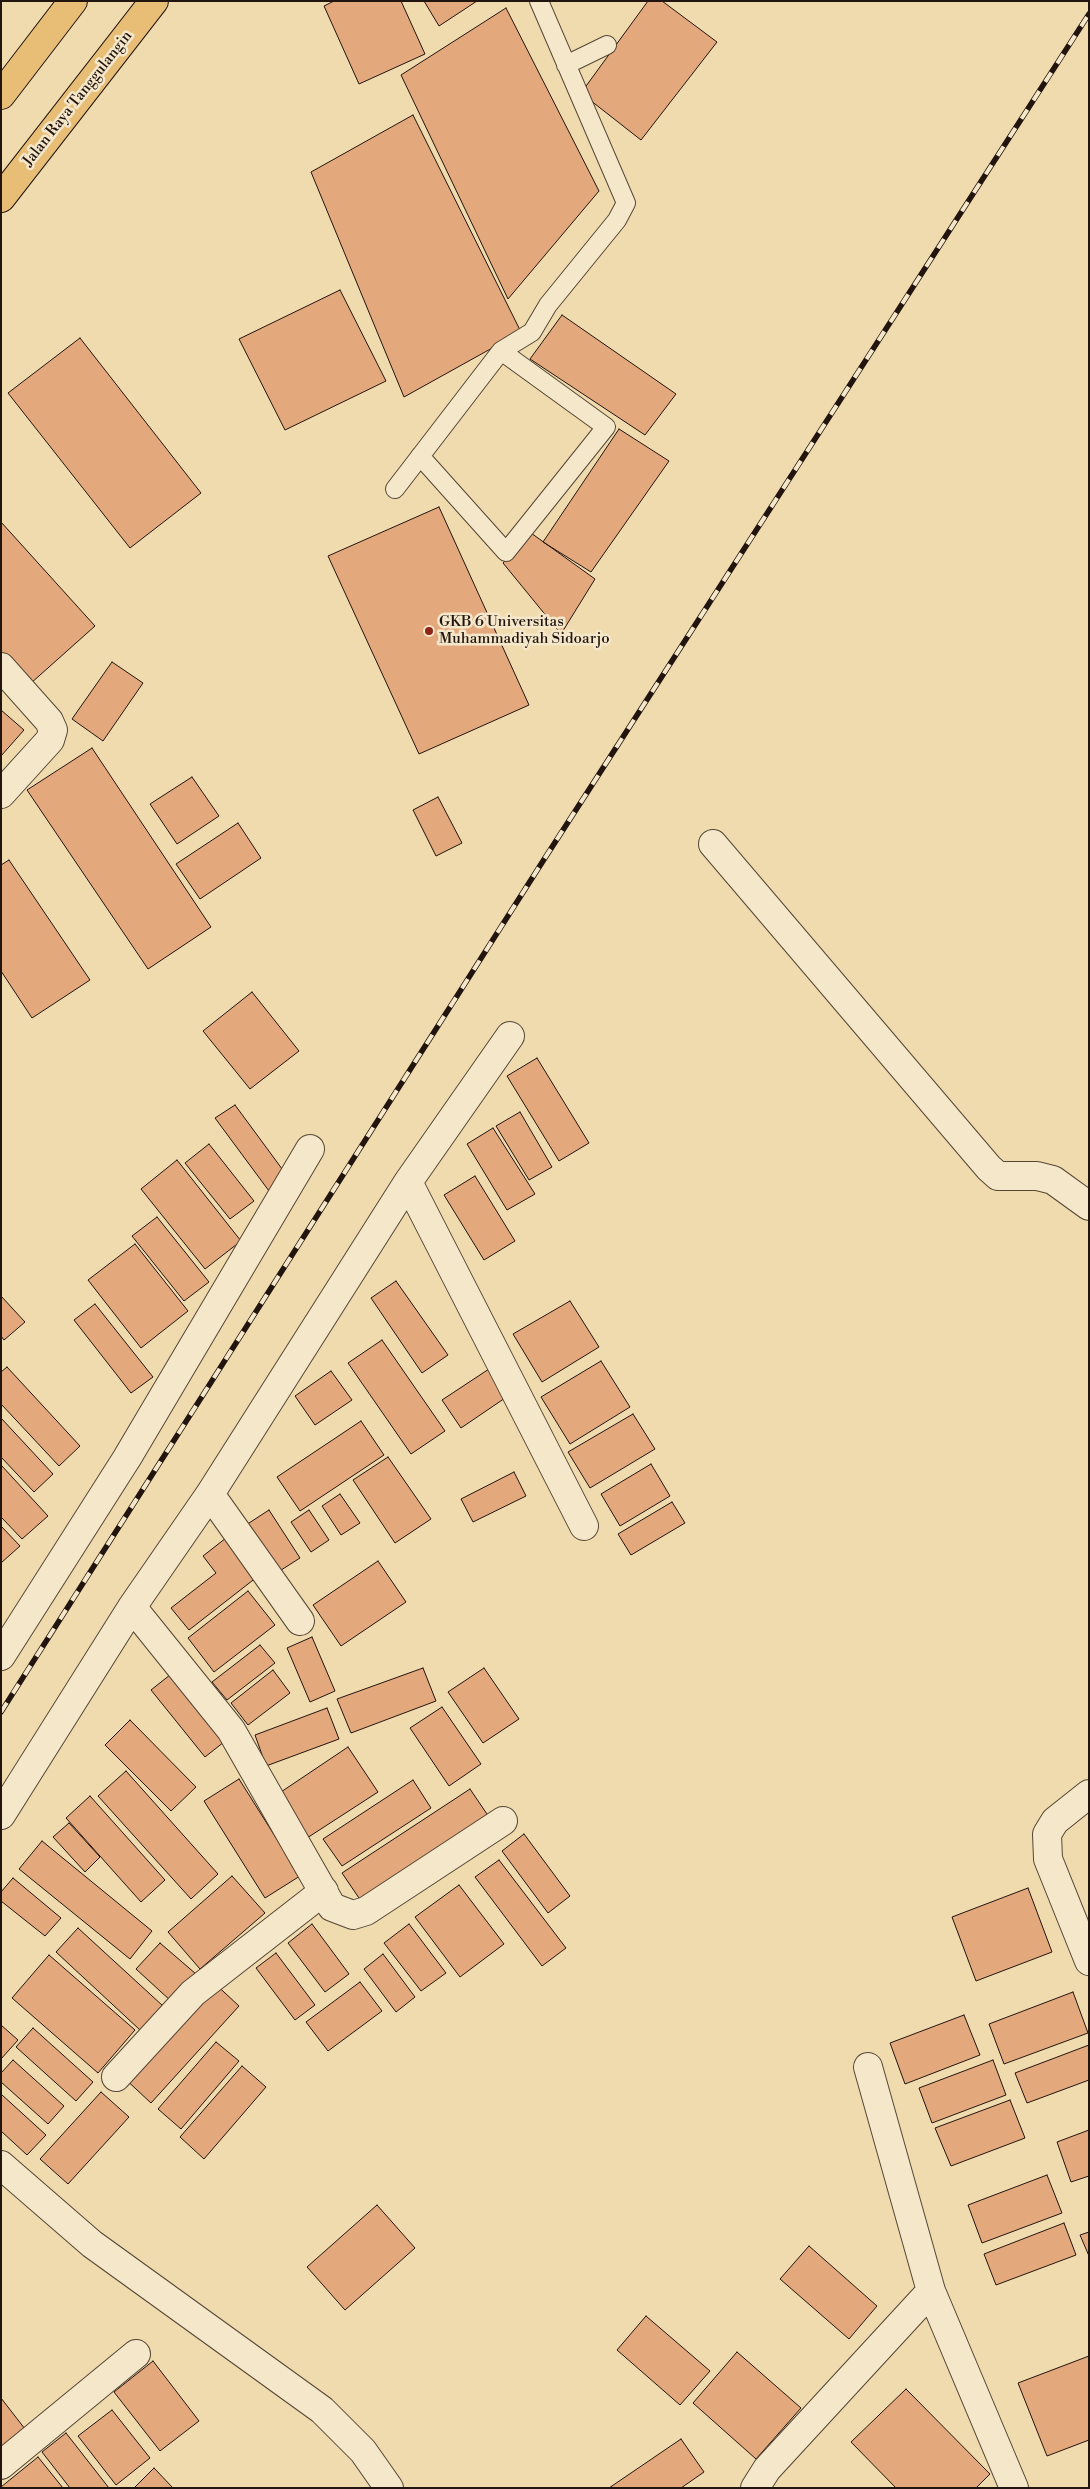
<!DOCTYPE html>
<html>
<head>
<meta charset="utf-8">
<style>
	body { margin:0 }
	#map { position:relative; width:1090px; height:2489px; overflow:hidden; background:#efdbad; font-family:"Libre Bodoni",serif }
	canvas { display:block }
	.frame { position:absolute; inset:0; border:2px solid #22140e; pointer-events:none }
</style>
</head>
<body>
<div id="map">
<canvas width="1090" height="2489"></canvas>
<div class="frame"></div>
</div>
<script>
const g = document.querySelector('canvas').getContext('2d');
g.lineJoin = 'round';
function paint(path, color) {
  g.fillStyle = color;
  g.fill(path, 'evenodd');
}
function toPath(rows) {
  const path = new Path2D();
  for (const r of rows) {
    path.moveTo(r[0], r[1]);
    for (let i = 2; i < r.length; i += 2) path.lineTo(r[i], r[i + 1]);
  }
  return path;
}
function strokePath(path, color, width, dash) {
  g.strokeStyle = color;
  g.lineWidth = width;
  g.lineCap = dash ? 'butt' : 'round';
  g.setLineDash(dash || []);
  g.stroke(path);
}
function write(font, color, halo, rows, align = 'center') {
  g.font = font + ' "Libre Bodoni",serif';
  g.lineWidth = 5;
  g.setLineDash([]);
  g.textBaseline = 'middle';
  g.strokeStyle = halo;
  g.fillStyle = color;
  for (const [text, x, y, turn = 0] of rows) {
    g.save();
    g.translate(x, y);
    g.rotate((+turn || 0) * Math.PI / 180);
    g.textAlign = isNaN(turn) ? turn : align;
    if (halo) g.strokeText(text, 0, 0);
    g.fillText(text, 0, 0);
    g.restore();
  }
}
const building = toPath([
	[334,1,401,1,425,54,359,84,324,6,334,1],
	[424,1,477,1,439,26,424,1],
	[648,1,662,1,717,42,641,140,581,93,648,1],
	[506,8,599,191,508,299,401,75,506,8],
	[413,115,521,332,404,397,311,172,413,115],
	[340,290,386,381,285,430,239,339,340,290],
	[562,315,676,394,645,435,530,359,562,315],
	[80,338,201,493,130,548,8,393,80,338],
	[619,429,669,461,591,572,543,542,619,429],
	[439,507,529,705,419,754,328,556,439,507],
	[1,522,95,626,30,684,1,652,1,522],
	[531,533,595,579,561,634,503,563,531,533],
	[112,662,143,683,103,741,72,719,112,662],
	[1,710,24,730,1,756,1,710],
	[92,748,211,927,148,969,27,790,92,748],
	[192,777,219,816,177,844,150,804,192,777],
	[438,797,462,843,436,856,413,810,438,797],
	[238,823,261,858,200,899,176,864,238,823],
	[9,860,90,980,32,1018,1,971,1,865,9,860],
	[252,992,299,1051,250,1089,203,1031,252,992],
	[537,1058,589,1143,559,1161,507,1076,537,1058],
	[235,1105,288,1177,269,1191,215,1118,235,1105],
	[520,1112,552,1167,529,1180,496,1126,520,1112],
	[493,1128,535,1194,507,1210,467,1144,493,1128],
	[209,1144,254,1201,230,1219,185,1163,209,1144],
	[177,1160,241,1241,205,1269,141,1189,177,1160],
	[475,1176,515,1241,484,1260,444,1195,475,1176],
	[157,1217,209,1282,184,1301,132,1236,157,1217],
	[135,1244,188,1311,141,1348,88,1280,135,1244],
	[396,1281,448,1355,422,1373,371,1298,396,1281],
	[1,1296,25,1322,4,1340,1,1336,1,1296],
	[570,1301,599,1347,542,1382,513,1334,570,1301],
	[95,1304,153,1377,131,1393,74,1320,95,1304],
	[382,1340,445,1431,411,1454,348,1363,382,1340],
	[601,1361,630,1407,570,1444,541,1397,601,1361],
	[7,1367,80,1446,59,1466,1,1404,1,1372,7,1367],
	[489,1369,508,1396,461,1428,442,1400,489,1369],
	[331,1371,352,1400,315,1425,295,1396,331,1371],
	[633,1414,655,1449,590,1488,568,1452,633,1414],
	[1,1418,53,1474,34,1492,1,1457,1,1418],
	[361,1421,384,1455,300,1511,277,1477,361,1421],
	[388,1457,431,1519,395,1543,353,1480,388,1457],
	[651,1464,670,1496,620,1526,601,1494,651,1464],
	[1,1465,48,1516,22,1539,1,1517,1,1465],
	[514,1472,526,1496,473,1522,461,1499,514,1472],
	[340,1494,360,1523,341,1535,322,1506,340,1494],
	[672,1502,685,1523,631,1555,618,1534,672,1502],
	[269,1510,300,1558,278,1572,246,1525,269,1510],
	[309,1510,329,1540,311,1552,291,1522,309,1510],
	[1,1526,20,1546,1,1563,1,1526],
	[226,1538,257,1577,189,1630,171,1608,216,1573,203,1556,226,1538],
	[378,1561,406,1602,341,1646,313,1605,378,1561],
	[248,1591,275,1625,214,1672,188,1638,248,1591],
	[312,1637,335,1691,310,1702,287,1648,312,1637],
	[260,1645,275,1663,227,1700,212,1682,260,1645],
	[423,1668,436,1701,351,1733,337,1699,423,1668],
	[484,1668,519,1719,483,1743,448,1692,484,1668],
	[273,1670,290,1693,248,1725,231,1703,273,1670],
	[175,1671,229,1738,205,1757,151,1690,175,1671],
	[442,1707,481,1764,449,1786,410,1728,442,1707],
	[327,1708,339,1739,266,1766,255,1735,327,1708],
	[130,1720,196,1787,171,1811,105,1745,130,1720],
	[348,1747,378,1792,307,1838,278,1794,348,1747],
	[126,1771,218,1874,191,1899,98,1796,126,1771],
	[239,1779,300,1876,265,1898,204,1801,239,1779],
	[413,1780,431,1808,342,1866,323,1839,413,1780],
	[470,1789,489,1817,361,1901,342,1873,470,1789],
	[90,1796,165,1880,141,1902,66,1818,90,1796],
	[69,1823,100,1857,85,1872,53,1837,69,1823],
	[524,1834,570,1896,548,1913,502,1851,524,1834],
	[42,1841,152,1931,130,1959,19,1869,42,1841],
	[499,1860,566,1948,542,1966,475,1877,499,1860],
	[232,1876,265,1913,200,1969,168,1932,232,1876],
	[13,1878,61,1918,45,1936,1,1901,1,1892,13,1878],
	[459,1885,504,1944,460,1977,415,1917,459,1885],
	[1028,1888,1052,1952,976,1981,952,1917,1028,1888],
	[312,1924,349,1974,325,1992,288,1943,312,1924],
	[409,1924,446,1973,421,1991,384,1943,409,1924],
	[78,1928,163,2006,140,2030,56,1952,78,1928],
	[160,1943,196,1974,171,2001,136,1969,160,1943],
	[276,1953,315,2005,295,2020,256,1968,276,1953],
	[383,1954,415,1997,396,2012,364,1969,383,1954],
	[49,1955,135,2030,98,2073,12,1998,49,1955],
	[211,1980,239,2006,151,2103,122,2076,211,1980],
	[360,1982,382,2011,328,2051,306,2022,360,1982],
	[1073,1992,1088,2033,1004,2064,989,2024,1073,1992],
	[964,2015,980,2055,905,2084,890,2043,964,2015],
	[1,2025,18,2040,1,2059,1,2025],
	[33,2028,93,2082,76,2101,16,2047,33,2028],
	[216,2042,239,2061,181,2129,158,2109,216,2042],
	[1089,2045,1089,2080,1027,2103,1015,2073,1089,2045],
	[13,2060,64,2106,48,2124,1,2082,1,2073,13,2060],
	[993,2060,1006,2095,932,2123,919,2088,993,2060],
	[242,2066,266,2087,204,2159,180,2137,242,2066],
	[101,2092,129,2117,68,2184,40,2159,101,2092],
	[1,2094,46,2135,27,2155,1,2131,1,2094],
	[1010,2100,1025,2138,951,2166,935,2128,1010,2100],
	[1089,2130,1089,2176,1071,2182,1057,2142,1089,2130],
	[1047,2175,1062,2213,982,2243,968,2205,1047,2175],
	[377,2205,415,2248,345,2310,307,2267,377,2205],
	[1064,2223,1076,2255,996,2285,984,2254,1064,2223],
	[1089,2232,1089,2256,1080,2235,1089,2232],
	[809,2246,877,2306,849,2339,780,2279,809,2246],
	[646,2316,710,2371,680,2405,617,2350,646,2316],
	[737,2352,801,2408,756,2459,693,2403,737,2352],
	[1089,2356,1089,2440,1047,2456,1018,2383,1089,2356],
	[153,2361,199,2421,160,2451,114,2392,153,2361],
	[906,2389,990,2474,976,2488,896,2488,851,2442,906,2389],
	[1,2398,25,2429,1,2447,1,2398],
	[112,2410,150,2458,116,2485,78,2436,112,2410],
	[66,2433,109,2488,70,2488,42,2452,66,2433],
	[681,2439,704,2472,681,2488,609,2488,681,2439],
	[38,2457,63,2488,1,2488,1,2487,38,2457],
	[154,2468,173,2488,134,2488,154,2468]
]);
const lane = toPath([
	[566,65,607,45],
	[420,456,506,552,606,427,501,351],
	[395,489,501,351,532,332,548,305,617,220,626,203,539,1]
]);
const street = toPath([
	[1,667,49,721,53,730,50,740,1,794],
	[713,844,989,1168,998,1176,1037,1176,1053,1180,1089,1206],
	[408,1182,510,1036],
	[210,1494,300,1621],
	[132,1607,231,1730,332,1907,353,1915,366,1911,503,1821],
	[1,1656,127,1458,310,1149],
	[1089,1794,1055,1821,1047,1834,1048,1859,1089,1961],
	[1,1815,132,1607,210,1494,408,1182,584,1526],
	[868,2067,931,2291,1014,2488],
	[116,2077,193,1993,324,1891],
	[1,2165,92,2244,322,2410,363,2451,389,2488],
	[1,2465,136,2354],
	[755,2488,767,2469,931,2291]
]);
const highway = toPath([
	[1,95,73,1],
	[1,198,154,1]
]);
const rail = toPath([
	[1,1712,543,861,1089,14]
]);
const markers = [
	[429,631,5,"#8f2418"]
];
const streetNames = [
	["Jalan Raya Tanggulangin",78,99,-52]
];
const poiNames = [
	["GKB 6 Universitas",439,622],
	["Muhammadiyah Sidoarjo",439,639]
];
paint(building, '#e4a87d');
strokePath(building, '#22140e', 1);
strokePath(lane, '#554636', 20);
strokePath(street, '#554636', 30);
strokePath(highway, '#22140e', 30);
strokePath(lane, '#f5e8ca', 18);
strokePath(street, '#f5e8ca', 28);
strokePath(highway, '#e8be76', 28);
strokePath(rail, '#22140e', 5.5);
strokePath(rail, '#f5e8ca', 4, [11]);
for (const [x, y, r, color] of markers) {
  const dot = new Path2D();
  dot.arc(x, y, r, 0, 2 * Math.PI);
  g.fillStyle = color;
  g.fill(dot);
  strokePath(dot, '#f5e8ca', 2);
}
write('15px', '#22140e', '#f5e8ca', streetNames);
write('15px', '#22140e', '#f5e8ca', poiNames, 'left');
</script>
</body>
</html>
